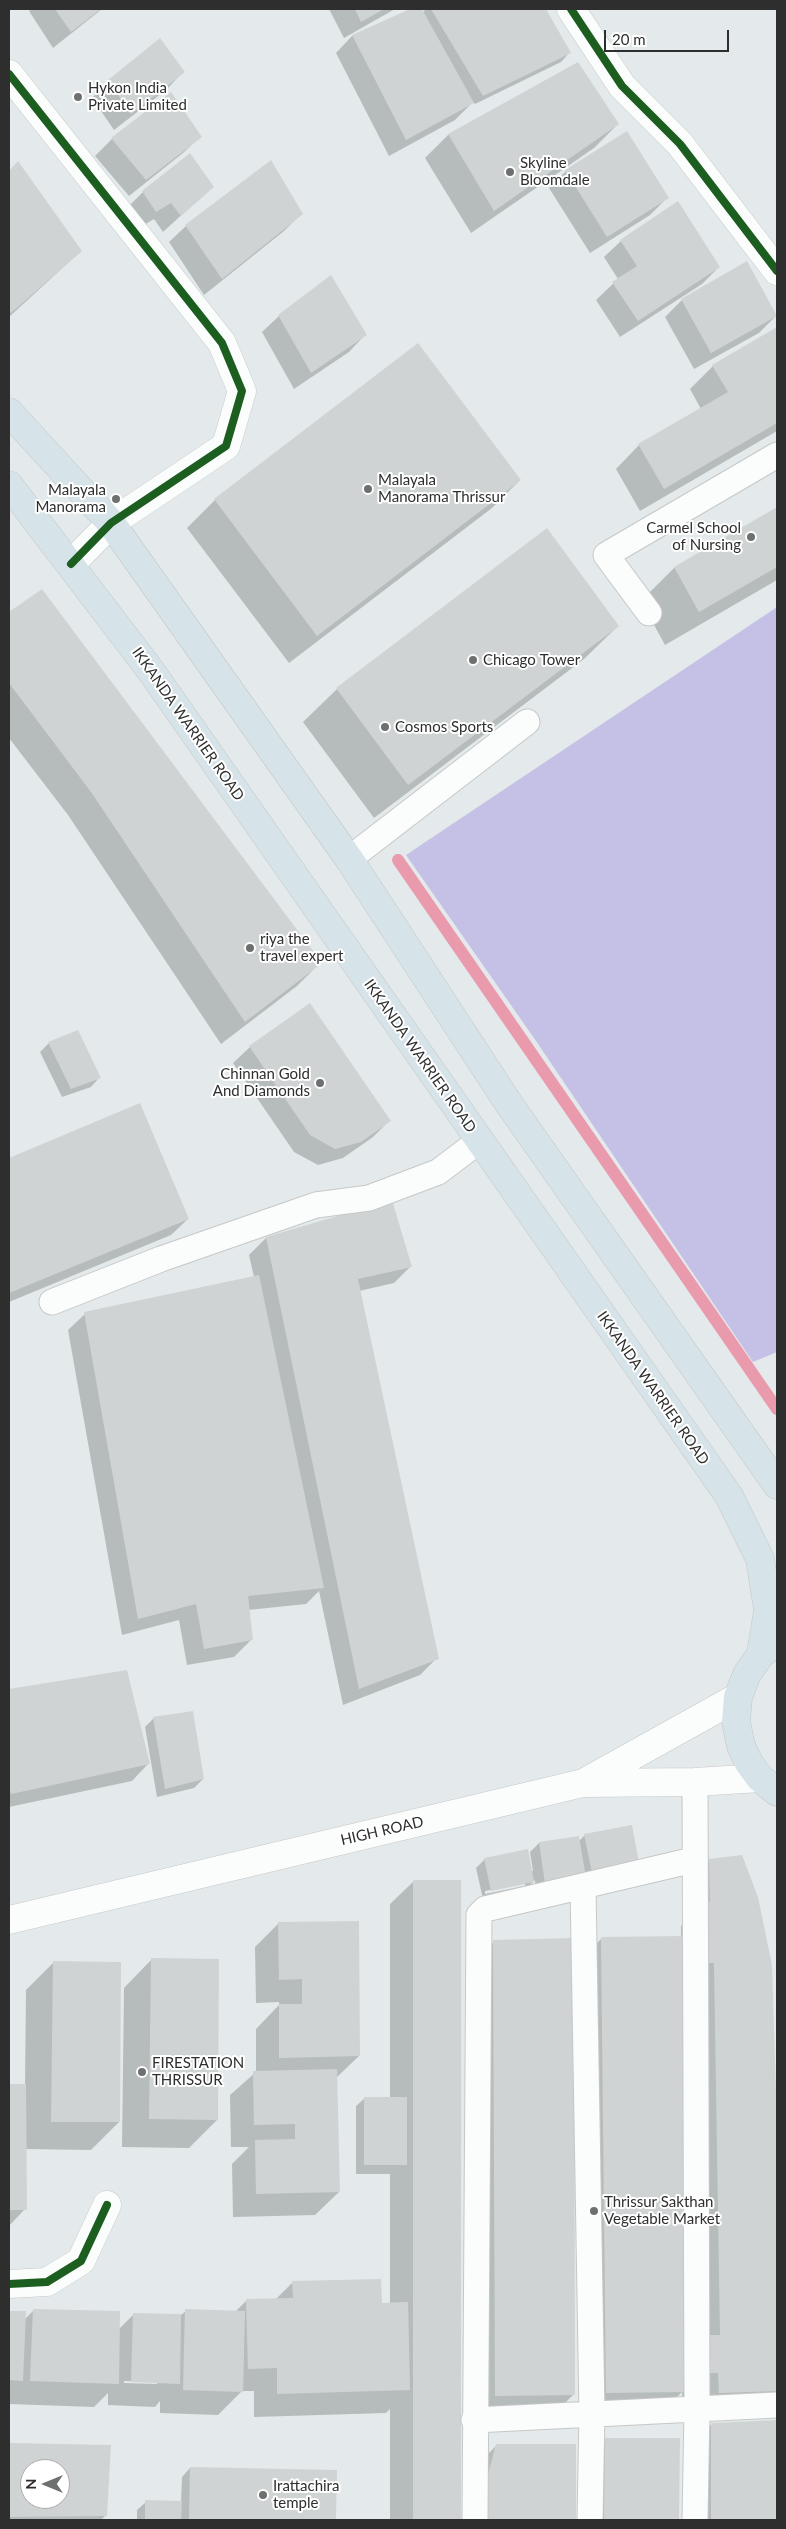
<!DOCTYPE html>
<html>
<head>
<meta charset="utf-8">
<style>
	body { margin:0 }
	#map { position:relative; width:786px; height:2529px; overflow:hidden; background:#e4eaeb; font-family:Lato,sans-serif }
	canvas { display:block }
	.frame { position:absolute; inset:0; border:10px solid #2e2e2e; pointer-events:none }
	.north { position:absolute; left:20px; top:2459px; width:50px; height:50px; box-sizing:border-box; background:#fff; border:1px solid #ababab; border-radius:50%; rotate:270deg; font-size:14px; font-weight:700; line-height:20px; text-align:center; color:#2e2e2e }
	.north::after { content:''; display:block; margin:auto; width:18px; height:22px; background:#6e7070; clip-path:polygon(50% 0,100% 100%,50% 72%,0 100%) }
	.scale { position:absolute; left:604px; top:30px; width:125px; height:22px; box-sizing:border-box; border:2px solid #2e2e2e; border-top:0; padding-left:6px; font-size:15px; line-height:18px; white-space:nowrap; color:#2e2e2e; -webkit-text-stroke:4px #fff; paint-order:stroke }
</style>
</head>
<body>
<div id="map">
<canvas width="786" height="2529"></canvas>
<div class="frame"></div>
<div class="north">N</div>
<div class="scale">20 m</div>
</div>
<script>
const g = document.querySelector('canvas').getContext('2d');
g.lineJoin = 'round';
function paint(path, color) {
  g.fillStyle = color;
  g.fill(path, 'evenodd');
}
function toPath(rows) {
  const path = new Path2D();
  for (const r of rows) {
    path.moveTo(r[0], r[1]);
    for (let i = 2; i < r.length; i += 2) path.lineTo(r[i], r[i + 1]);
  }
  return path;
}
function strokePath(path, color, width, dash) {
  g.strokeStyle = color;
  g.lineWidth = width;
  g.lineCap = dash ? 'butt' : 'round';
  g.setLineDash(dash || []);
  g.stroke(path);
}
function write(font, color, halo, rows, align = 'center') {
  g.font = font + ' Lato,sans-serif';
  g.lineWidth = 4;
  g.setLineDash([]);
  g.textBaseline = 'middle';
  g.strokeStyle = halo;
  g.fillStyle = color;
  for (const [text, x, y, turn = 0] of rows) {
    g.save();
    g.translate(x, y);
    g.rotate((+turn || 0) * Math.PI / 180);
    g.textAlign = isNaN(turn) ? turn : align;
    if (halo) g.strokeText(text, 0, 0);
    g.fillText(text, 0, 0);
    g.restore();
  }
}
const green = toPath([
	[777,607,777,1352,753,1362,536,1041,406,855]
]);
const shadow = toPath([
	[32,9,102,9,53,48,29,11],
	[329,9,395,9,344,38],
	[413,9,421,9,423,12,426,9,544,9,569,53,561,62,475,104,473,102,455,120,389,156,336,53,352,36],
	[160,40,183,72,167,89,114,130,92,98,109,81],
	[578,64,618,124,594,148,471,233,425,158,448,135],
	[200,137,183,153,129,196,95,156,112,139],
	[18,163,81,251,9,317,9,172],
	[566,171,667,198,650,215,590,253,549,188],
	[212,187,163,232,154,219,139,228,126,209,143,192],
	[301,214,284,231,204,295,169,242,186,226],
	[621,241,719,267,702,284,620,337,596,300,618,279,604,257],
	[682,300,776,316,759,333,694,369,665,317],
	[279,316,365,335,349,352,294,389,262,332],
	[777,329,777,431,640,511,616,469,639,445,701,409,690,389,713,366],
	[520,480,492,508,289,663,187,528,215,500],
	[777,509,777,580,665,645,641,601,674,568],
	[42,591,320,963,297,986,221,1044,68,815,9,738,9,614],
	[618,626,584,659,374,818,303,722,337,689],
	[77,1032,99,1078,91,1087,62,1097,40,1052,49,1043],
	[250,1047,389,1121,373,1137,343,1158,318,1165,294,1152,233,1063],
	[140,1105,188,1219,171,1235,9,1302,9,1159],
	[266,1238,411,1266,394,1283,359,1291,437,1658,420,1675,343,1705,319,1591,306,1604,248,1610,251,1640,234,1657,187,1665,179,1620,122,1635,68,1330,85,1314,254,1277,249,1255],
	[126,1672,148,1764,132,1781,9,1807,9,1690],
	[192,1712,203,1779,194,1788,157,1797,145,1727,153,1719],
	[585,1835,638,1863,536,1892,535,1880,524,1891,483,1899,476,1868,485,1859,533,1871,530,1852,539,1843,578,1838,579,1841],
	[525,1883,525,1886,485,1894,485,1891],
	[709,1860,771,1965,777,2162,777,2398,682,2396,682,2392,659,2415,583,2415,578,1962,602,1938,681,1937,681,1926,687,1920,686,1883],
	[683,1986,697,2344,683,2358],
	[414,1881,460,1881,460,2520,390,2520,390,2409,386,2413,254,2417,254,2391,242,2391,218,2415,160,2413,160,2401,155,2407,108,2405,108,2393,94,2407,9,2404,9,2312,25,2313,24,2320,33,2311,118,2330,133,2315,181,2315,186,2311,235,2312,247,2300,275,2300,292,2283,381,2305,390,2304,390,2174,356,2174,356,2106,365,2098,390,2098,390,1904],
	[124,2381,157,2382,157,2384,124,2383],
	[279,1923,359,2056,336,2078,339,2192,315,2215,233,2217,232,2164,249,2147,231,2147,230,2095,256,2072,256,2029,279,2005,279,2002,256,2003,255,1947],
	[494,1942,574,2394,550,2418,472,2419,470,1965],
	[152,1959,217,2120,189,2148,122,2147,124,1988],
	[54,1962,119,2122,91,2150,25,2149,25,2209,9,2226,9,2085,25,2085,26,1990],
	[777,2421,777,2520,688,2520,689,2447,712,2424],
	[605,2439,679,2439,678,2520,581,2520,582,2462],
	[9,2445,109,2446,106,2515,101,2520,9,2520],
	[30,2469,60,2469,60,2499,30,2499],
	[575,2445,575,2520,464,2520,473,2469,496,2446],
	[190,2468,335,2471,334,2520,137,2520,137,2510,146,2502,181,2502,182,2477]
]);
const stream = toPath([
	[398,860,777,1409]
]);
const building = toPath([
	[55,9,101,9,71,32],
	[355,9,384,9,361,22],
	[410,9,422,9,474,103,406,140,352,35],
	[431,9,546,9,571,53,483,96],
	[160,38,185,72,131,114,108,80],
	[578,62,619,124,494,211,448,134],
	[171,92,202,137,146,180,111,138],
	[627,131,669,198,607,237,565,170],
	[190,153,214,187,181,216,171,203,156,212,142,191],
	[271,160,303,214,222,279,185,225],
	[18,161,82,251,11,313,9,310,9,171],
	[678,201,720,267,638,321,612,282,637,266,620,240],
	[747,261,777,316,711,353,681,299],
	[331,275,367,335,311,373,278,315],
	[777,327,777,423,664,489,638,444,728,392,712,365],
	[418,343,521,480,317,636,214,499],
	[777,507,777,567,699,612,674,567],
	[547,528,619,626,408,785,336,688],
	[42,589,322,963,245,1022,91,792,9,683,9,612],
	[310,1003,391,1121,361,1142,335,1149,310,1135,249,1046],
	[78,1030,101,1078,71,1089,48,1042],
	[140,1103,189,1219,9,1293,9,1158],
	[392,1200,412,1267,358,1279,439,1659,359,1689,266,1237],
	[259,1275,324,1588,248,1596,253,1640,204,1649,196,1604,138,1619,84,1312],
	[127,1670,150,1764,11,1794,9,1787,9,1689],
	[193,1711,204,1779,165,1789,153,1717],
	[632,1825,639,1863,592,1873,584,1834],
	[579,1836,586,1878,545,1884,539,1842],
	[528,1849,534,1882,491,1891,484,1858],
	[742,1855,758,1897,772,1965,777,2123,777,2391,719,2393,718,2373,705,2373,705,2335,720,2335,714,1963,705,1963,704,1901,710,1902,709,1859],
	[413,1880,461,1880,461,2520,413,2520],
	[359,1921,360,2056,279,2058,279,2004,302,2004,302,1979,279,1980,278,1922],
	[684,1936,684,2392,606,2393,601,1937],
	[574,1938,575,2395,495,2396,493,1940],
	[151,1958,219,1959,218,2120,149,2119],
	[53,1961,121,1962,120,2122,51,2122],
	[337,2069,340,2192,256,2194,255,2140,295,2139,295,2124,254,2125,253,2071],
	[9,2084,26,2084,27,2210,9,2210],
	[364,2097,407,2097,407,2165,364,2165],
	[381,2279,382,2303,408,2302,410,2390,277,2394,277,2368,248,2369,246,2299,293,2298,292,2281],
	[33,2309,120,2311,119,2384,30,2381],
	[185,2309,245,2311,243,2392,183,2390],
	[9,2311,26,2311,23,2381,9,2380],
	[133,2313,181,2314,180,2384,131,2382],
	[777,2420,777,2520,711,2520,711,2423],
	[605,2438,680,2438,679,2520,604,2520],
	[9,2443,111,2445,107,2516,9,2517],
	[30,2469,60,2469,60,2499,30,2499],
	[496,2444,576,2444,576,2520,488,2520,487,2478],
	[190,2467,337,2470,336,2520,189,2520],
	[145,2500,182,2501,181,2520,145,2520]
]);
const service = toPath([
	[649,613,606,555,777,455],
	[349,859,527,722],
	[52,1302,161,1259,316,1205,369,1198,438,1172,479,1141],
	[583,1886,592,2414,590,2520],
	[474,2420,777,2405],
	[475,2520,479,1915,485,1909,689,1861,694,1865],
	[695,2520,697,2409,695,1782]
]);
const minor = toPath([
	[9,74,222,343,242,391,226,446,111,523,71,564],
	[9,2284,47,2282,81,2261,107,2205]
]);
const tertiary = toPath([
	[571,9,622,86,680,144,777,271]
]);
const secondary = toPath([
	[587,1781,738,1697],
	[9,1920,583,1783,695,1782,760,1778]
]);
const primary = toPath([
	[9,412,111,523,349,859,509,1104,777,1485],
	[9,485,151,671,729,1496,760,1559,768,1610,761,1654],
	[775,1643,761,1654,747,1674,738,1697,736,1722,741,1746,749,1763,760,1778,777,1792]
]);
const cycleway = toPath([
	[571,9,622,86,680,144,777,271],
	[9,74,222,343,242,391,226,446,111,523,71,564],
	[9,2284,47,2282,81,2261,107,2205]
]);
const markers = [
	[78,97,5,"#6e7070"],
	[510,172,5,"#6e7070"],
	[368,489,5,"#6e7070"],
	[116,499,5,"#6e7070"],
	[751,537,5,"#6e7070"],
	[473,660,5,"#6e7070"],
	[385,727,5,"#6e7070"],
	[250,948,5,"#6e7070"],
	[320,1083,5,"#6e7070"],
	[142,2072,5,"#6e7070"],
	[594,2211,5,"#6e7070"],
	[263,2495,5,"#6e7070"]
];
const poiNames = [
	["Hykon India",88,88],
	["Private Limited",88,105],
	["Skyline",520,163],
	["Bloomdale",520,180],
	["Malayala",378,480],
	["Manorama Thrissur",378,497],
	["Malayala",106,490,"right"],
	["Manorama",106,507,"right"],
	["Carmel School",741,528,"right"],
	["of Nursing",741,545,"right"],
	["Chicago Tower",483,660],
	["Cosmos Sports",395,727],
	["riya the",260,939],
	["travel expert",260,956],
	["Chinnan Gold",310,1074,"right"],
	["And Diamonds",310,1091,"right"],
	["FIRESTATION",152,2063],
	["THRISSUR",152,2080],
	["Thrissur Sakthan",604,2202],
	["Vegetable Market",604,2219],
	["Irattachira",273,2486],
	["temple",273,2503]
];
const streetNames = [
	["IKKANDA WARRIER ROAD",188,724,55],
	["IKKANDA WARRIER ROAD",420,1056,55],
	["IKKANDA WARRIER ROAD",653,1388,55],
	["HIGH ROAD",382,1831,-13]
];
paint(green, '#c5c1e6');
paint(shadow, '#0003');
strokePath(stream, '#e99bad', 12);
paint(building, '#cfd3d4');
strokePath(service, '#c6c7c7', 27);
strokePath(minor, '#c6c7c7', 29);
strokePath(tertiary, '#c6c7c7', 29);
strokePath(secondary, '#c6c7c7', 29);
strokePath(primary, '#c4c6c6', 29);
strokePath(service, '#fbfcfc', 25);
strokePath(minor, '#fbfcfc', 28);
strokePath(tertiary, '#fbfcfc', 28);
strokePath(secondary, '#fbfcfc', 28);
strokePath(primary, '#d6e3e8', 28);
strokePath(cycleway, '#1b5e20', 8);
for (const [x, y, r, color] of markers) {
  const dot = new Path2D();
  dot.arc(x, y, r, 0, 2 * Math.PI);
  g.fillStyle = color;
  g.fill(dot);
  strokePath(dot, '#fff', 2);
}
write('15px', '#2e2e2e', '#fff', poiNames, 'left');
write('15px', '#2e2e2e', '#fff', streetNames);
</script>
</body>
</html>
